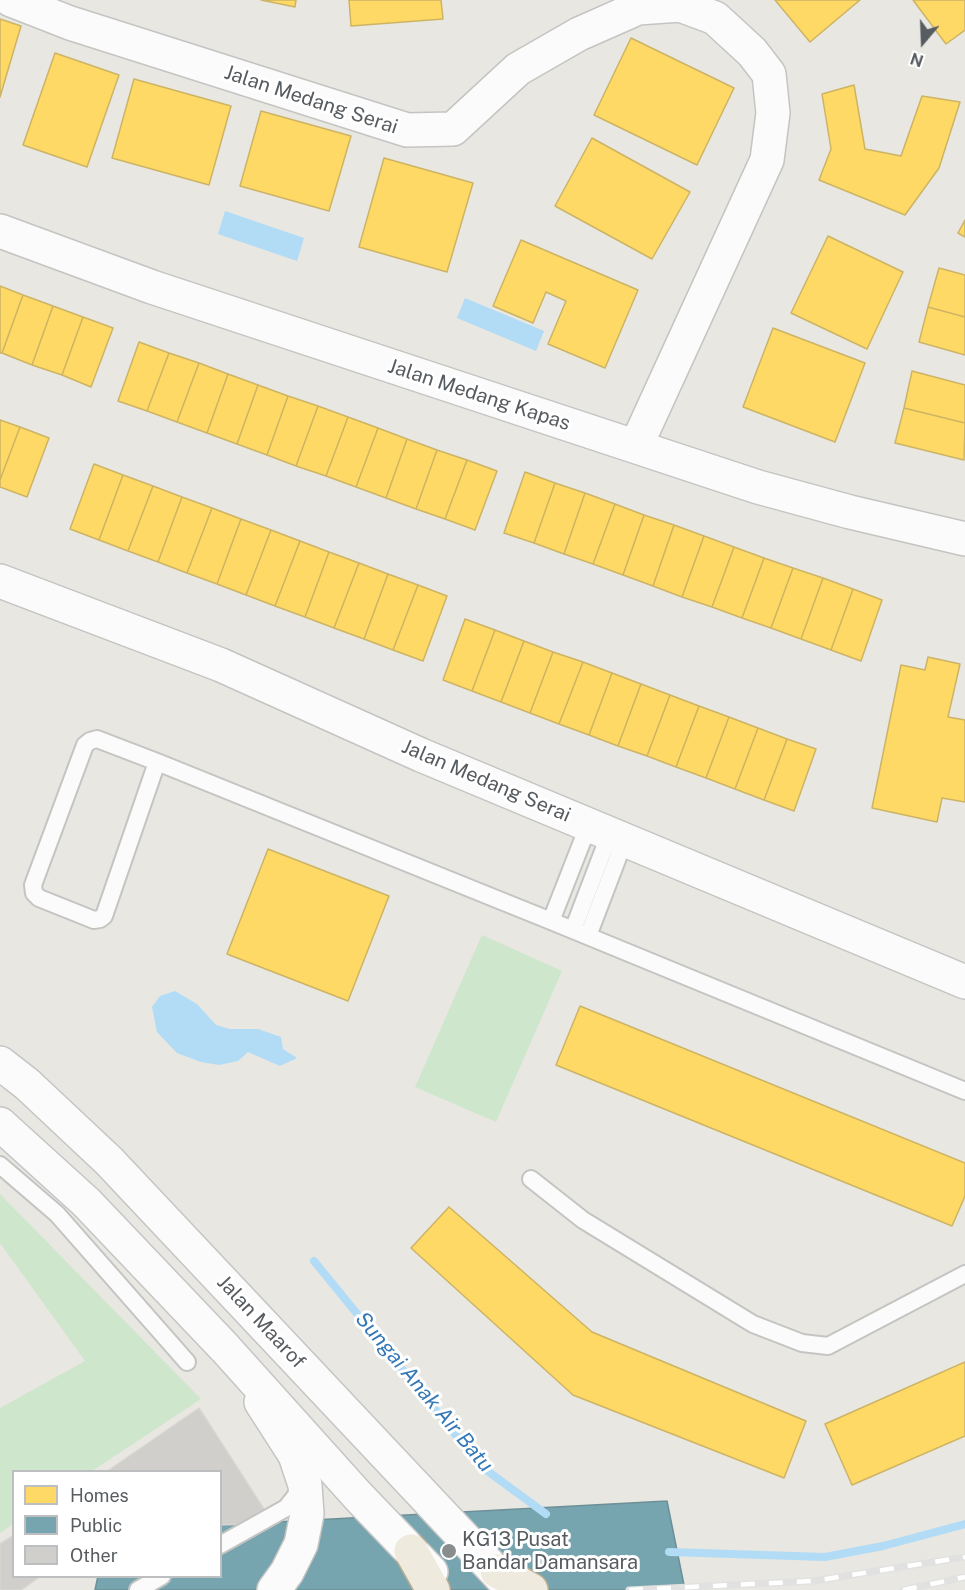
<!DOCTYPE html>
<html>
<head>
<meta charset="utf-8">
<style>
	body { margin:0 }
	#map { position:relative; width:965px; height:1590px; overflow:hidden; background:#e8e7e2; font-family:"Public Sans",sans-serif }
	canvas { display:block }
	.legend { position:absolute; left:12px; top:1470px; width:210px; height:108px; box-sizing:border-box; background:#fff; border:2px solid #bcbebf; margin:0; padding:8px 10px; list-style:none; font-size:18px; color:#575c60 }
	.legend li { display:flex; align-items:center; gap:12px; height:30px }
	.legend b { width:30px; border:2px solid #bcbebf }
	.north { position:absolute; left:893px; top:12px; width:60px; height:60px; -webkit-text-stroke:4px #fff; paint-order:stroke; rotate:199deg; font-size:16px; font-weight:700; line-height:24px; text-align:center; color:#575c60 }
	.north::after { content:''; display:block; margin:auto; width:21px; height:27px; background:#575c60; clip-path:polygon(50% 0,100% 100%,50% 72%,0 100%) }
</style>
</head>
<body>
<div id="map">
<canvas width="965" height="1590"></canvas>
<ul class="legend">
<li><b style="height:16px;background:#ffd966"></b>Homes</li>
<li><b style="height:16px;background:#76a5af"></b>Public</li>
<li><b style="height:16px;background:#d0cfcc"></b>Other</li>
</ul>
<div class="north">N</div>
</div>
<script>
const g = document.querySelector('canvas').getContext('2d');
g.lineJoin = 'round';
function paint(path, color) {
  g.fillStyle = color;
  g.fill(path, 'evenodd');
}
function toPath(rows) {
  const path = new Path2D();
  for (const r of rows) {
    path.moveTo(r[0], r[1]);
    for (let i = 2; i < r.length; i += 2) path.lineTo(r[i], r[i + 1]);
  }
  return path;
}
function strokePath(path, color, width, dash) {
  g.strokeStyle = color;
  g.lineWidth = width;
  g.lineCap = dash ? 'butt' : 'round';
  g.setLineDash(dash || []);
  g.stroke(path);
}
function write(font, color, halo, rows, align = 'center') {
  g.font = font + ' "Public Sans",sans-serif';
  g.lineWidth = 6;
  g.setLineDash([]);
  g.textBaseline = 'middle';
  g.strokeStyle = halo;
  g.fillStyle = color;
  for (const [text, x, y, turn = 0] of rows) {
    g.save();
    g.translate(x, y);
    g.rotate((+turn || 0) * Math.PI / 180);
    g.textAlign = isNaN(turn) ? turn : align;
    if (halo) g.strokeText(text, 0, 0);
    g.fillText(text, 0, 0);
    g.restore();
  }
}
const green = toPath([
	[482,935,562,971,496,1122,415,1087],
	[0,1194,201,1399,92,1471,14,1472,13,1524,0,1533,0,1408,85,1361,0,1243]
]);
const water = toPath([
	[225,211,304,238,297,261,218,234],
	[465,298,544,331,536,351,457,318],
	[175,991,197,1004,216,1025,230,1029,258,1029,281,1037,283,1049,297,1058,280,1066,248,1052,238,1061,219,1065,201,1062,177,1053,157,1032,152,1007,160,996]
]);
const homes = toPath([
	[261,0,296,0,295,7,261,0],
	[349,0,441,0,443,19,351,26,349,0],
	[775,0,860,0,810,42,775,0],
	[913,0,965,0,965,30,946,44,913,0],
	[0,19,21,26,0,97,0,19],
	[631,38,734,88,697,165,594,115,631,38],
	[55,53,119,75,87,167,23,145,55,53],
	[134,79,231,106,209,185,112,158,134,79],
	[854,85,865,149,901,156,922,96,960,102,939,168,905,215,819,180,831,149,822,94,854,85],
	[261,111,351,136,329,211,240,186,261,111],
	[592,138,690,192,652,259,555,206,592,138],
	[384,158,473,183,447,272,359,247,384,158],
	[965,220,965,237,958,233,965,220],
	[828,236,903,272,867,349,791,313,828,236],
	[521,240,638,290,605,368,548,344,566,301,546,292,533,323,493,306,521,240],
	[939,268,965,275,965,317,928,307,939,268],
	[0,286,23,295,2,353,0,353,0,286],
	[23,295,53,306,32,365,2,353,23,295],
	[53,306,83,317,62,375,32,365,53,306],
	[928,307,965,317,965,355,919,342,928,307],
	[83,317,113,328,91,387,62,375,83,317],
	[773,328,865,363,835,442,743,407,773,328],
	[139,342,169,353,147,411,118,401,139,342],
	[169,353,199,363,177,422,147,411,169,353],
	[199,363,228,374,207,433,177,422,199,363],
	[912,371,965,385,965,423,904,408,912,371],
	[228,374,258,385,237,444,207,433,228,374],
	[258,385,288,396,267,455,237,444,258,385],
	[288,396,318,406,296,466,267,455,288,396],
	[318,406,348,417,326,476,296,466,318,406],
	[904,408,965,423,964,460,895,443,904,408],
	[348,417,378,428,356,487,326,476,348,417],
	[0,420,20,427,0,480,0,420],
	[20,427,49,438,27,497,0,487,0,480,20,427],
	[378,428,407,439,386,498,356,487,378,428],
	[407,439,437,450,416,509,386,498,407,439],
	[437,450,467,460,445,519,416,509,437,450],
	[467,460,497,471,475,530,445,519,467,460],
	[94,464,123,475,99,540,70,529,94,464],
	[525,472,555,483,534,543,504,533,525,472],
	[123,475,153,486,128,551,99,540,123,475],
	[555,483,585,493,564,554,534,543,555,483],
	[153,486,182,497,158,562,128,551,153,486],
	[585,493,615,504,593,564,564,554,585,493],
	[182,497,212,508,187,573,158,562,182,497],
	[615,504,644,515,623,575,593,564,615,504],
	[212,508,241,519,217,584,187,573,212,508],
	[644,515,674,525,653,586,623,575,644,515],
	[241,519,271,530,246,595,217,584,241,519],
	[674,525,704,536,682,597,653,586,674,525],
	[271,530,300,541,275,606,246,595,271,530],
	[704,536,734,547,712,607,682,597,704,536],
	[300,541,329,552,305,617,275,606,300,541],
	[734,547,764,558,742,618,712,607,734,547],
	[329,552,359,563,334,628,305,617,329,552],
	[764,558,793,568,771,628,742,618,764,558],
	[359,563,388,574,364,639,334,628,359,563],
	[793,568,823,578,801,639,771,628,793,568],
	[388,574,418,585,393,650,364,639,388,574],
	[823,578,853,589,831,650,801,639,823,578],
	[418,585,447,596,423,661,393,650,418,585],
	[853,589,882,600,861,661,831,650,853,589],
	[465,619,495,630,472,691,443,680,465,619],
	[495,630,524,641,501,702,472,691,495,630],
	[524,641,553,652,530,713,501,702,524,641],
	[553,652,583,662,559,724,530,713,553,652],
	[928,657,960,664,948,717,965,720,965,802,942,798,937,822,872,808,901,665,925,670,928,657],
	[583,662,612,673,589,735,559,724,583,662],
	[612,673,641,684,618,746,589,735,612,673],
	[641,684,670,695,647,756,618,746,641,684],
	[670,695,699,706,676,767,647,756,670,695],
	[699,706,729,717,706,778,676,767,699,706],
	[729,717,758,728,735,789,706,778,729,717],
	[758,728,787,739,764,800,735,789,758,728],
	[787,739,816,749,794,811,764,800,787,739],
	[268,849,389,896,348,1001,227,954,268,849],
	[580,1006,965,1163,965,1196,952,1226,556,1065,580,1006],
	[449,1207,592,1332,806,1421,784,1478,573,1395,411,1248,449,1207],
	[965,1362,965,1436,852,1485,825,1424,965,1362]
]);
const public = toPath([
	[667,1501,685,1590,95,1590,98,1576,220,1576,220,1525,667,1501]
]);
const stream = toPath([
	[314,1261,482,1467,546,1514],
	[669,1552,825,1557,883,1546,965,1524]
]);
const building = toPath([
	[199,1408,273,1523,220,1525,220,1472,106,1472,199,1408],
	[14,1535,14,1576,41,1576,21,1590,0,1590,0,1544,14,1535]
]);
const lane = toPath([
	[157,762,104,916,100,919,94,920,39,898,34,893,33,885,85,745,90,741,97,739,157,762,551,921,965,1091],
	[551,921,589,824],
	[573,930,610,833],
	[588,936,625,839],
	[0,1165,57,1214,187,1362],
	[531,1179,583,1220,753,1324,802,1343,828,1346,965,1274],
	[220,1545,286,1508,302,1488],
	[138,1590,162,1576]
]);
const street = toPath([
	[11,0,70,23,407,130,453,129,518,69,579,34,638,8,680,5,715,18,752,52,769,74,773,113,767,160,636,446],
	[0,231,152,287,758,487,850,512,965,539],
	[0,581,221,665,421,755,965,982],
	[261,1402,295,1455,305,1485,307,1514,301,1544,287,1572,274,1590]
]);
const secondary = toPath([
	[0,1063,27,1084,109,1161,513,1590],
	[0,1124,86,1202,225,1348,358,1496,431,1572]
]);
const highway = toPath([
	[411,1551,433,1590],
	[497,1571,531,1590]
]);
const rail = toPath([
	[629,1590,813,1581,965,1557],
	[903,1590,965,1577]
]);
const markers = [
	[449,1551,8,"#8a8d8e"]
];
const streetNames = [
	["Jalan Medang Serai",311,100,18],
	["Jalan Medang Kapas",479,395,18],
	["Jalan Medang Serai",486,781,23],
	["Jalan Maarof",261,1322,47]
];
const poiNames = [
	["KG13 Pusat",462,1540],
	["Bandar Damansara",462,1563]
];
const waterNames = [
	["Sungai Anak Air Batu",424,1392,50]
];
paint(green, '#cee6cb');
paint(water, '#b2dbf6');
paint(homes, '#ffd966');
strokePath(homes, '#cdb464', 1.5);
paint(public, '#76a5af');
strokePath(public, '#6d8f97', 1.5);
strokePath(stream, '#b2dbf6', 8);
paint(building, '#d0cfcc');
strokePath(building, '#d8d6d1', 1.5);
strokePath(lane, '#c4c4c2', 20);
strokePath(street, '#c4c4c2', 36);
strokePath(secondary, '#c4c5c4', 36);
strokePath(highway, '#bfaf90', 36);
strokePath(lane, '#fcfbfb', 16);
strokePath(street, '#fcfbfb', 33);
strokePath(secondary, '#fcfbfb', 33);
strokePath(highway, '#eeeade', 33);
strokePath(rail, '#e0e1e0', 7);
strokePath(rail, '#fff', 4.5, [14]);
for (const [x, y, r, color] of markers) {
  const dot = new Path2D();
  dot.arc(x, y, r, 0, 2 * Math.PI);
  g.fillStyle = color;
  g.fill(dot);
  strokePath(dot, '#fff', 2);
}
write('20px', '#575c60', '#fff', streetNames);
write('20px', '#575c60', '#fff', poiNames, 'left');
write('italic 21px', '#3478b6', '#fff', waterNames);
</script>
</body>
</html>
